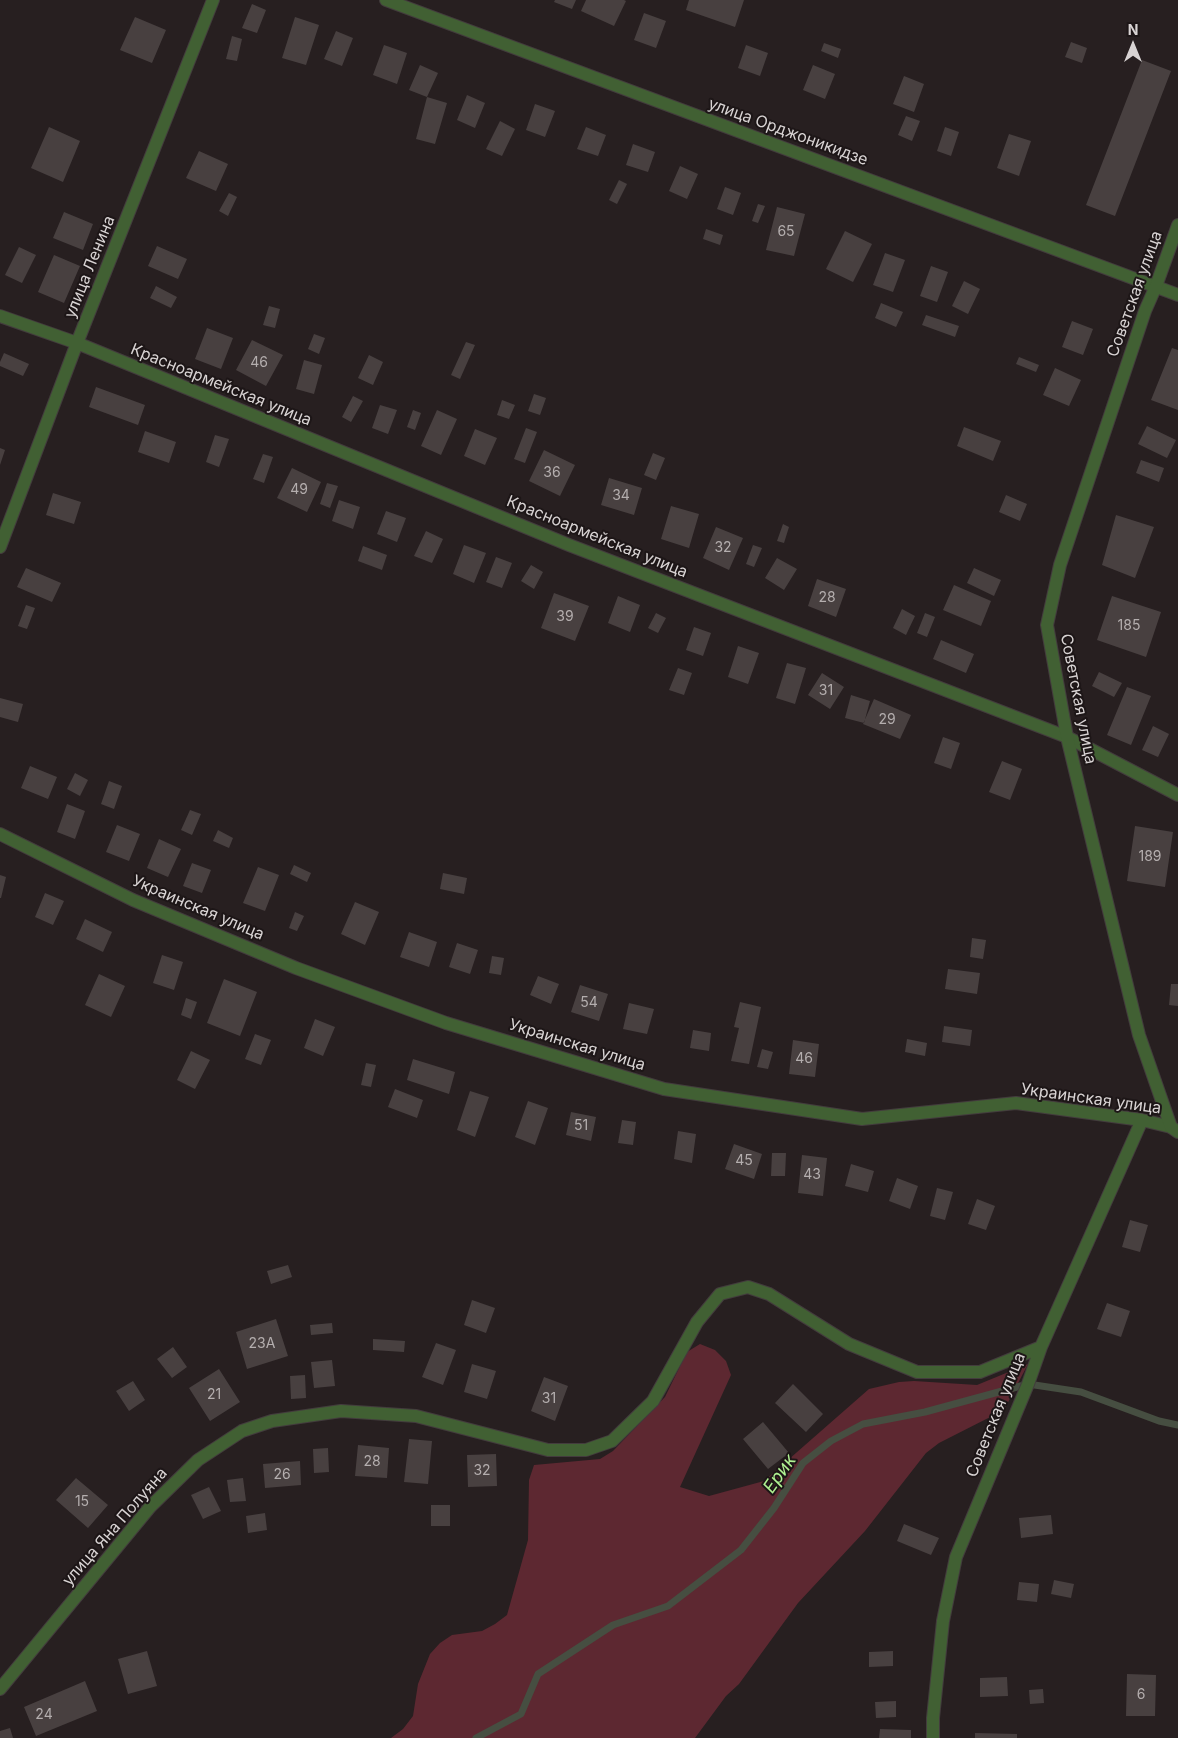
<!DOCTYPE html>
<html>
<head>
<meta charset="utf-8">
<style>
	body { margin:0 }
	#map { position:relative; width:1178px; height:1738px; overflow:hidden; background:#271f20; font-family:Inter,sans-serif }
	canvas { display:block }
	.north { position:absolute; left:1108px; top:20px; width:50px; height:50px; -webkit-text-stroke:4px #1d1617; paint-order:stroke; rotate:0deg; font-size:14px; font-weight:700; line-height:20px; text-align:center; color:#d8d3d3 }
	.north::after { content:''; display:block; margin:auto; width:18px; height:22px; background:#d8d3d3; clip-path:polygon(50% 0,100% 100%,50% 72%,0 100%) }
</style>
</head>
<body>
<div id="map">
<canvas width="1178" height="1738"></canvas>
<div class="north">N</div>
</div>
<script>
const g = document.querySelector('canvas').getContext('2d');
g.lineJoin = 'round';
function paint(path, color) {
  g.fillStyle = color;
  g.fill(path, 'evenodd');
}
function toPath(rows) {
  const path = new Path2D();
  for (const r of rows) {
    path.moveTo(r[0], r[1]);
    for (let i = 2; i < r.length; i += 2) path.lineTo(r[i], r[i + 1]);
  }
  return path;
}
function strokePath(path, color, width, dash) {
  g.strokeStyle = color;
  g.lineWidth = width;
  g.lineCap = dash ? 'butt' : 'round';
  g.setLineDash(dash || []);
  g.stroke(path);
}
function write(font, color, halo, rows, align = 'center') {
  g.font = font + ' Inter,sans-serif';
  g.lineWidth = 4;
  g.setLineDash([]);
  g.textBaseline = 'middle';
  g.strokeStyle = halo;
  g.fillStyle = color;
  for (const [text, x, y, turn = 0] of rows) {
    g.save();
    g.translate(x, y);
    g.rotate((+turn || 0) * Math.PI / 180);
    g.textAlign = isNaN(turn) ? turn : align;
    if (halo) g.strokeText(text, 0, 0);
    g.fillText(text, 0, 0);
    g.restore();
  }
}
const green = toPath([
	[700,1344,715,1350,726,1361,731,1375,680,1487,709,1496,764,1481,869,1389,899,1382,914,1381,977,1385,1028,1364,1004,1410,939,1443,926,1453,865,1531,798,1603,739,1684,726,1696,695,1738,391,1738,403,1729,413,1716,418,1684,430,1654,440,1643,452,1635,482,1631,495,1624,507,1615,528,1540,529,1480,534,1465,600,1459,613,1451,665,1397,687,1352]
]);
const stream = toPath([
	[476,1738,521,1714,538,1674,613,1625,668,1606,741,1550,774,1508,803,1463,831,1441,863,1424,925,1412,1028,1384,1081,1392,1159,1421,1178,1425]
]);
const building = toPath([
	[555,0,576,0,572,9,554,2],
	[586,0,624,0,626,1,614,26,581,11],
	[689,0,744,0,735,27,686,10],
	[252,4,266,10,257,33,242,28],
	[644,13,666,21,656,48,634,40],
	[135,17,166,30,152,63,120,50],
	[295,17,319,25,306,65,282,58],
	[336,31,353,38,342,66,324,59],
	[232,36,242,39,237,61,226,59],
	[1071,42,1087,48,1082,63,1065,57],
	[824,43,841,49,838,58,821,51],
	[384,45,407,53,397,84,373,75],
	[746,45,768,53,760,76,738,68],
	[1142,60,1171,71,1115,216,1086,205],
	[420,65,438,73,427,97,409,90],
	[813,65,835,74,825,99,803,90],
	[904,76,924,84,914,112,893,104],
	[467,95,485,103,475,128,457,120],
	[427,97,447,103,435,144,416,139],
	[535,104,555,111,545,137,526,130],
	[906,116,920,121,912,141,898,135],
	[500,121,515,129,502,156,486,149],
	[49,127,80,141,63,182,31,168],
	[586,127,606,135,598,156,577,149],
	[945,127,959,132,951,156,937,151],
	[1009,134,1031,141,1019,176,997,168],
	[633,144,655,152,648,172,626,165],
	[199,151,228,164,216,191,186,178],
	[680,166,698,174,687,199,669,191],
	[619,180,627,184,617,204,609,200],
	[725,187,741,193,733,215,717,209],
	[229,193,237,197,228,216,219,211],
	[758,204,765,206,758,223,752,221],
	[777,207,805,214,794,256,766,250],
	[64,212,93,224,83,250,53,238],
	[706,229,723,235,720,245,703,239],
	[845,231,872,244,853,282,826,269],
	[157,246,187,259,178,279,148,266],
	[19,247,36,255,22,283,5,275],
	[885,253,905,260,893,292,873,285],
	[54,255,80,266,64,303,38,292],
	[931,266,948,272,937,302,920,296],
	[964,281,980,289,968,314,952,306],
	[156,286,177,297,171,308,150,298],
	[881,303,903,312,896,327,875,318],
	[269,306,280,309,275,328,263,325],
	[926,315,959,326,955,337,922,325],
	[1072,321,1093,329,1083,355,1062,347],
	[207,328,233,338,221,369,195,359],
	[314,334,325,338,319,354,308,349],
	[252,340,283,355,266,386,236,370],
	[466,342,475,345,460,379,451,375],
	[1172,348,1178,350,1178,410,1151,400],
	[4,353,29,364,23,376,0,366,0,362],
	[369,355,383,362,373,385,358,378],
	[1019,357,1039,365,1036,372,1016,364],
	[304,360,322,365,314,394,296,389],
	[1055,368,1081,380,1069,406,1043,395],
	[96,387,145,405,138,425,89,407],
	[534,394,546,398,540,415,528,411],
	[353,396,363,401,351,422,342,417],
	[502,400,515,405,509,419,497,415],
	[380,405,397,410,388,434,372,428],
	[413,410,421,413,415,430,407,427],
	[437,410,457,419,441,455,421,446],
	[1147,426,1176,440,1167,458,1138,444],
	[964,427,1001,441,993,461,957,446],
	[526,428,537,432,525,463,514,459],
	[475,429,497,438,485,465,464,456],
	[145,431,176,442,169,463,138,452],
	[215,435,229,439,219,467,206,462],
	[0,448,5,450,0,465],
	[544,450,575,465,560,496,529,481],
	[653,453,665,458,656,480,644,475],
	[263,454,273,457,264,483,253,479],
	[1141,460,1164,468,1159,482,1136,473],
	[292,468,321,482,307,512,277,498],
	[609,478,642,488,634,515,601,505],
	[327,483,338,486,330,508,320,504],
	[53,493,81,502,74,524,46,515],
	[1006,495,1027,504,1020,521,999,512],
	[339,500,360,507,353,529,332,521],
	[671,506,699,514,689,548,661,539],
	[386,511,406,518,397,542,377,534],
	[1116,515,1154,527,1135,578,1102,565],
	[783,524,789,527,784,543,777,541],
	[716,527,743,538,729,570,703,558],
	[426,531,443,539,432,563,414,556],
	[464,545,486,553,474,583,453,574],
	[753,545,762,548,754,567,746,564],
	[363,546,387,555,382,570,358,561],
	[496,557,512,563,502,588,486,582],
	[777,558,797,569,784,590,765,578],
	[531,565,543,572,534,589,521,581],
	[26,568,61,583,52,602,17,587],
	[974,568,1001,580,994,596,967,583],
	[817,579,846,589,836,617,808,606],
	[954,585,991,601,981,626,943,610],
	[554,593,589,606,575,641,541,628],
	[618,596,640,605,630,632,608,623],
	[1112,596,1161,612,1146,657,1097,640],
	[26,605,35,608,27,629,18,626],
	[902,609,915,616,906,635,893,628],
	[656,613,666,618,658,633,648,628],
	[925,613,935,617,927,637,917,633],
	[694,627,711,633,703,656,686,650],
	[941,640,974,654,966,673,933,659],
	[738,646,759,653,748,684,728,677],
	[787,663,806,668,795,704,776,698],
	[678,668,692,673,684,695,669,690],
	[1099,672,1122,683,1114,697,1092,686],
	[822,673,844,687,830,709,808,695],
	[1127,687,1151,696,1131,745,1107,735],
	[851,695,870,701,864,723,845,718],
	[0,698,23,704,18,722,0,717],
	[874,699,911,715,900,739,863,724],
	[1153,726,1169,734,1158,757,1142,750],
	[943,737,960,743,951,769,934,763],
	[1002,761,1022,769,1010,800,989,792],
	[30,766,57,777,48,799,21,788],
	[75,773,88,780,80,796,67,789],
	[109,781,122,786,114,809,101,804],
	[67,804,85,811,75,839,57,832],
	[190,810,201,814,192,835,181,830],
	[117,825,140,834,129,861,106,852],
	[1135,826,1173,832,1165,887,1127,881],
	[218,830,233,838,229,848,213,841],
	[159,839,181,849,168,877,147,868],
	[192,863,211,870,202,893,183,886],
	[294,865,311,873,307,882,290,874],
	[258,867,279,875,265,911,243,903],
	[443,873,467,878,464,894,440,889],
	[0,875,6,877,1,898,0,898],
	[45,893,64,901,53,925,35,917],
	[355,902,379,912,365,945,341,934],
	[295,912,304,916,297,931,289,928],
	[85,919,112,932,103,952,76,939],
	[409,932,437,942,429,967,400,957],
	[972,938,986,940,983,959,970,957],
	[457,943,478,950,470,974,449,967],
	[162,955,183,962,174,990,153,983],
	[492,956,504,958,501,975,489,973],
	[948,969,980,973,977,994,945,989],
	[99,974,125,986,111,1017,85,1005],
	[538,976,559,984,551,1004,530,995],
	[224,979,257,992,240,1036,207,1023],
	[1171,984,1178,984,1178,1006,1169,1005],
	[580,985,608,994,599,1021,571,1012],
	[186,998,197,1002,191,1019,181,1015],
	[740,1002,761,1007,749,1064,731,1061,739,1028,734,1027],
	[629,1003,654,1009,647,1034,623,1029],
	[315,1019,335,1027,323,1056,304,1048],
	[944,1026,972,1030,970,1046,942,1042],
	[693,1030,711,1033,709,1051,690,1048],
	[255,1034,271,1040,261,1065,245,1059],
	[907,1039,927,1043,925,1056,905,1052],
	[793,1040,819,1044,815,1077,789,1074],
	[762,1049,773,1052,768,1069,757,1067],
	[191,1051,210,1060,195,1089,177,1080],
	[413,1059,455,1072,449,1094,407,1080],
	[366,1063,376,1065,371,1087,361,1085],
	[395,1089,423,1100,417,1118,388,1107],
	[470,1091,489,1097,475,1137,457,1130],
	[528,1101,548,1108,535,1145,515,1137],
	[571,1112,596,1117,591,1141,566,1135],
	[622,1120,636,1122,633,1145,618,1143],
	[678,1131,696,1134,692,1163,674,1159],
	[734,1144,762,1154,754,1179,725,1169],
	[772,1153,786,1153,785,1176,771,1176],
	[802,1155,827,1158,823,1196,798,1193],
	[851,1164,874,1171,868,1192,845,1186],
	[897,1178,918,1186,910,1209,889,1201],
	[937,1188,953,1192,945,1220,930,1216],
	[977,1199,995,1206,986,1230,968,1224],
	[1130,1220,1148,1225,1140,1252,1122,1247],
	[288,1265,292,1277,271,1284,267,1271],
	[472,1300,495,1308,486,1333,464,1325],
	[1107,1303,1130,1311,1121,1337,1097,1329],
	[276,1319,288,1356,247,1369,236,1332],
	[332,1323,333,1333,311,1335,310,1325],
	[373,1339,405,1341,404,1352,373,1350],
	[436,1343,456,1350,443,1385,422,1377],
	[173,1347,187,1367,172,1378,157,1359],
	[332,1360,335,1386,314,1388,311,1362],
	[472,1364,496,1371,487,1399,464,1392],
	[219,1369,240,1402,210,1421,189,1388],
	[305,1375,306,1398,291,1399,290,1376],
	[544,1377,568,1386,555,1421,531,1411],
	[133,1381,145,1400,129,1411,116,1391],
	[793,1384,823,1414,806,1432,775,1403],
	[763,1422,789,1453,768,1469,743,1439],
	[409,1439,432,1441,428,1484,404,1482],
	[358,1445,389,1448,387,1478,355,1476],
	[328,1448,329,1472,314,1473,313,1449],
	[496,1454,497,1486,468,1487,467,1455],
	[300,1461,301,1485,265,1488,263,1464],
	[76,1478,108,1505,88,1528,56,1500],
	[243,1478,246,1501,230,1502,227,1480],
	[209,1487,221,1511,203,1519,191,1495],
	[431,1505,450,1505,450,1526,431,1526],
	[265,1513,267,1530,248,1533,246,1516],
	[1051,1515,1053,1534,1021,1538,1019,1518],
	[904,1524,939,1538,931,1555,897,1541],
	[1054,1580,1074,1584,1071,1598,1051,1594],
	[1019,1582,1039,1584,1037,1602,1017,1600],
	[147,1651,157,1686,128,1694,118,1659],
	[893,1651,893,1666,869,1667,869,1652],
	[1127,1674,1156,1675,1155,1716,1126,1716],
	[1007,1677,1008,1696,980,1697,980,1678],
	[85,1681,97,1711,36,1736,24,1707],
	[1043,1689,1044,1703,1030,1704,1029,1690],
	[896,1701,896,1717,876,1718,875,1702],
	[10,1728,13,1738,0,1738,0,1731],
	[880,1729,911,1730,911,1738,879,1738],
	[975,1733,1017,1734,1017,1738,975,1738]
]);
const minor = toPath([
	[386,0,1178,295],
	[0,316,77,343,569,545,1067,737,1178,795],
	[0,547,77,343,213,0],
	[0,834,133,900,296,968,446,1023,664,1089,862,1119,1016,1103,1142,1120,1171,1127],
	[0,1689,150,1507,198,1460,242,1431,272,1421,341,1411,416,1416,548,1450,586,1450,612,1441,653,1401,697,1322,720,1294,748,1287,769,1294,849,1344,917,1372,980,1372,1041,1347],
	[933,1738,933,1718,943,1621,956,1557,1028,1384,1041,1347,1142,1120]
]);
const tertiary = toPath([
	[1178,225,1156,286,1145,311,1060,565,1047,625,1067,737,1139,1035,1171,1127,1178,1132]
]);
const numberNames = [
	["65",786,232],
	["46",259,363],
	["36",552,473],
	["49",299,490],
	["34",621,496],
	["32",723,548],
	["28",827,598],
	["39",565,617],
	["185",1129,626],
	["31",826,691],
	["29",887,720],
	["189",1150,857],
	["54",589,1003],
	["46",804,1059],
	["51",581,1126],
	["45",744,1161],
	["43",812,1175],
	["23А",262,1344],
	["21",214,1395],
	["31",549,1399],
	["28",372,1462],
	["32",482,1471],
	["26",282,1475],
	["15",82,1502],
	["6",1141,1695],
	["24",44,1715]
];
const streetNames = [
	["улица Орджоникидзе",788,132,20],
	["улица Ленина",90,267,-68],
	["Советская улица",1135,294,-70],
	["Красноармейская улица",221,385,22],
	["Красноармейская улица",597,537,22],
	["Советская улица",1078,699,79],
	["Украинская улица",198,908,23],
	["Украинская улица",577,1045,17],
	["Украинская улица",1091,1099,8],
	["Советская улица",996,1415,-68],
	["улица Яна Полуяна",115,1527,-49]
];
const waterNames = [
	["Ерик",780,1474,-55]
];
paint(green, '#5d2831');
strokePath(stream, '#464e41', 7);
paint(building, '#484040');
strokePath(minor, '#433c3d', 14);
strokePath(tertiary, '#433c3d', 14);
strokePath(minor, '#416033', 12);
strokePath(tertiary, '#416033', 12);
write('14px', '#b4aeae', null, numberNames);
write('16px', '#d8d3d3', '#1d1617', streetNames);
write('italic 18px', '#b0f292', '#1d1617', waterNames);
</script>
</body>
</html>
